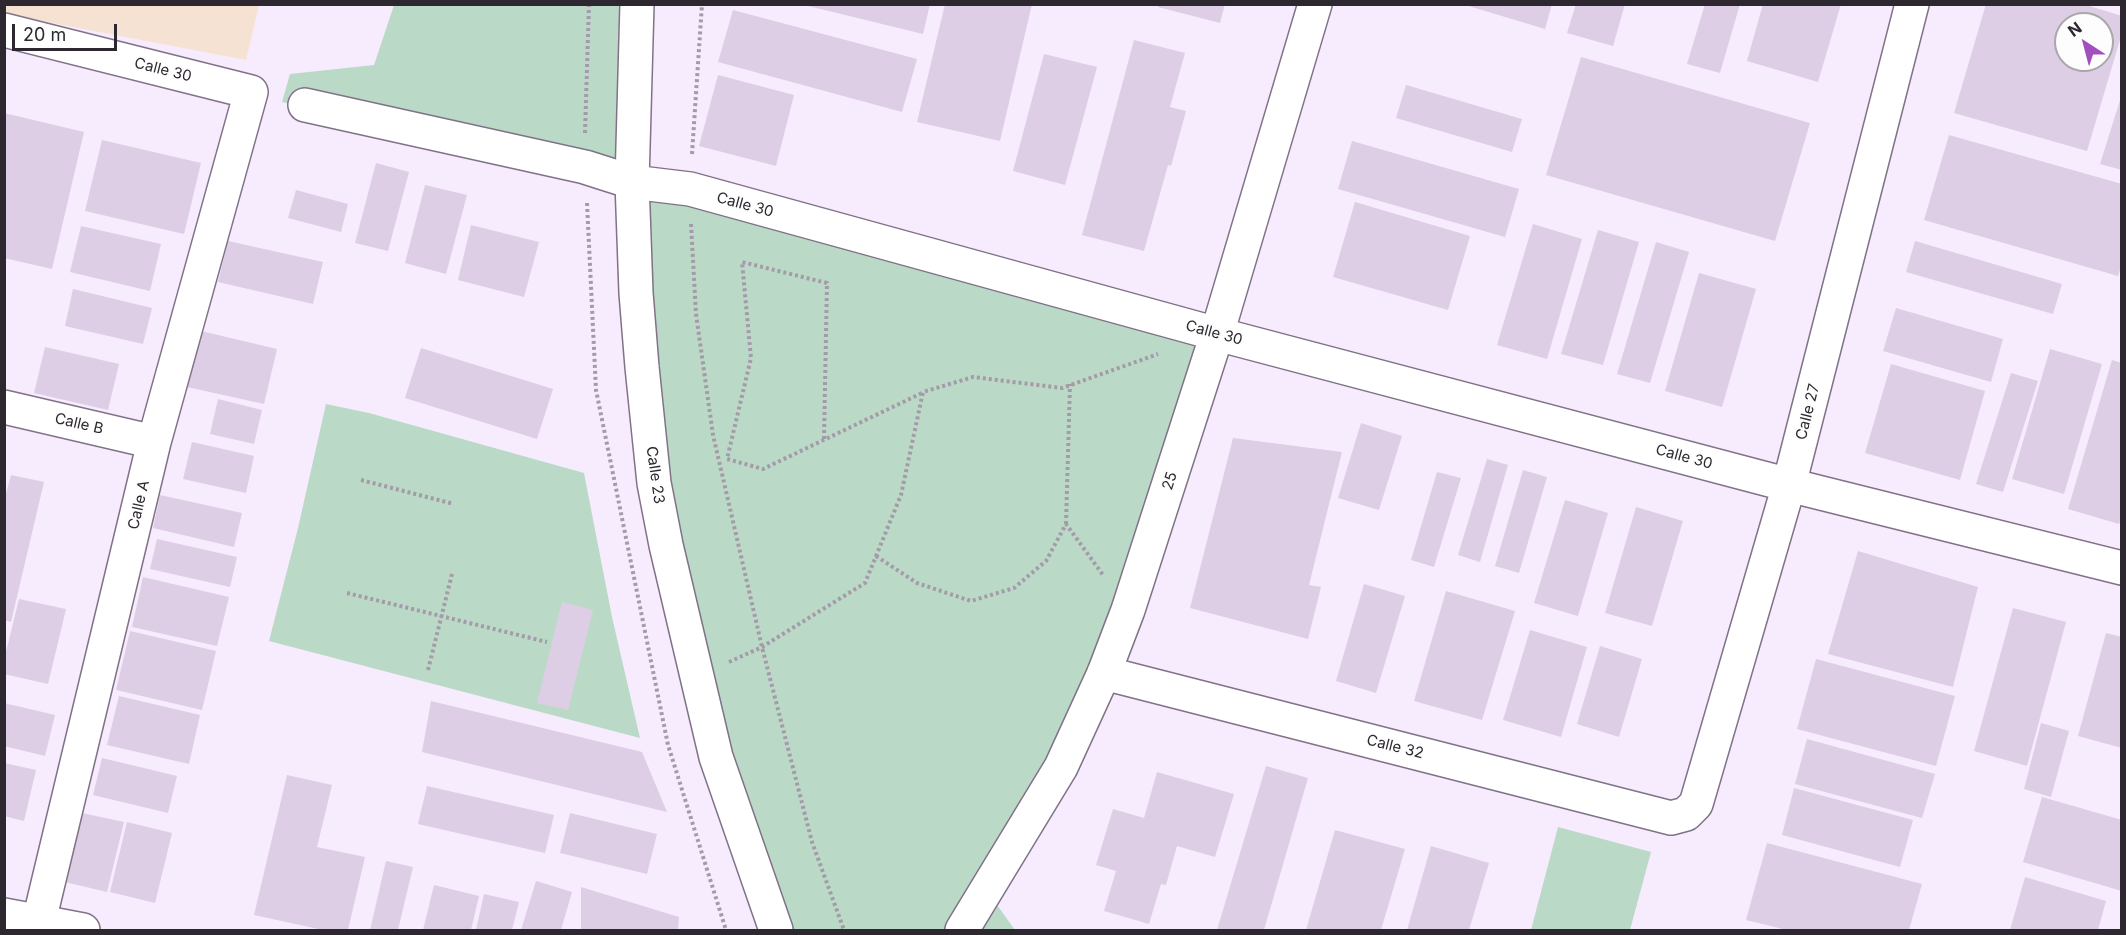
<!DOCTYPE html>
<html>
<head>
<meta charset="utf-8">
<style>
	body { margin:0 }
	#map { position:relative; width:2126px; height:935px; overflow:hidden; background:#f7ebfe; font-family:Inter,sans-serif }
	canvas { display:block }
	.frame { position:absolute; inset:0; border:6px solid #2d272f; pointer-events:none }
	.north { position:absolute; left:2054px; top:12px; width:60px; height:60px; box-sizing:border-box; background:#fdfdfd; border:2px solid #aaa7ab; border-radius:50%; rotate:324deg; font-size:16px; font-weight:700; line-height:24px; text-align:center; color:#2d272f }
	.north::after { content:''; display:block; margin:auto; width:21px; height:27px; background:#a14fbe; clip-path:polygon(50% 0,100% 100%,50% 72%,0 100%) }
	.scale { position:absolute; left:12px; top:24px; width:105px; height:27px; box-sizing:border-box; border:3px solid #2d272f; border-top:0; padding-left:8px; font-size:18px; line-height:21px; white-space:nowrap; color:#2d272f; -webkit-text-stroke:4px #fdfdfd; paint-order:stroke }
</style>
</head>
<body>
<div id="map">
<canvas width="2126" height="935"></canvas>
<div class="frame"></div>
<div class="north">N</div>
<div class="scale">20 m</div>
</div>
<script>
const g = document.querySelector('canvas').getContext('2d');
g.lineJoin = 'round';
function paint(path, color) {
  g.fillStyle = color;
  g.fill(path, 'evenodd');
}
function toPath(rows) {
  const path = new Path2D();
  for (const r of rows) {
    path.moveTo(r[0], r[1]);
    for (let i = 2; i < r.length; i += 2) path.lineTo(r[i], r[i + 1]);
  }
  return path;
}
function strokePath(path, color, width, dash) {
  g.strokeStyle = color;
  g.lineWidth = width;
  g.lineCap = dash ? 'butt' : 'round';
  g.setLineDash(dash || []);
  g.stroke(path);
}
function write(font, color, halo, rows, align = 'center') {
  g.font = font + ' Inter,sans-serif';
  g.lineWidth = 4.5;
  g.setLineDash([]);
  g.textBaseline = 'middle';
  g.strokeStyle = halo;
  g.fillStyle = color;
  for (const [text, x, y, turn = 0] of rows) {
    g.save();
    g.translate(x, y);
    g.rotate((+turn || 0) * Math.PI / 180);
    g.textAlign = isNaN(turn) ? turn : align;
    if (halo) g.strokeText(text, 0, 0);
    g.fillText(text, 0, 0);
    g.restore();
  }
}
const education = toPath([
	[4,5,259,5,246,60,5,14]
]);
const green = toPath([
	[394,5,637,5,632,182,1217,334,1128,610,987,891,1015,930,776,930,695,677,632,182,414,129,282,102,290,74,374,65],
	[326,404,369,413,584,473,612,617,640,738,269,641,298,528],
	[1558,827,1651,852,1630,930,1531,930]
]);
const building = toPath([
	[800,4,930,4,923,34],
	[945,4,1032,4,1000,141,917,122],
	[1159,4,1225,4,1220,23,1158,7],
	[1462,4,1552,4,1545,29],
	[1576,4,1625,4,1613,46,1567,33],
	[1705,4,1740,4,1720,73,1687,64],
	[1763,4,1841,4,1818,82,1747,61],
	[1986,4,2083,4,2122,16,2122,33,2087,151,1954,113],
	[2066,24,2102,24,2102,60,2066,60],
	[733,10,917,59,902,112,718,62],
	[1134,40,1185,53,1170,107,1186,111,1171,166,1168,165,1144,251,1082,235],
	[1044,54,1097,67,1065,185,1013,171],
	[1581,57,1810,123,1775,241,1546,175],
	[718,75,794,95,776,166,699,146],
	[1406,85,1522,119,1512,152,1396,118],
	[2122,94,2122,170,2100,164],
	[4,113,84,132,52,269,4,258],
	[1949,135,2122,184,2122,264,2118,276,1924,220],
	[102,140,201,163,184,234,85,211],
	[1352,141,1519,189,1505,237,1338,189],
	[376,163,409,172,388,251,355,243],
	[425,185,467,195,446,274,405,263],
	[296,190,348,204,341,232,288,218],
	[1355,202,1470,236,1448,310,1333,277],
	[1533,224,1582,239,1547,359,1497,345],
	[471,225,539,242,524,297,458,280],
	[81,226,161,244,150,291,70,272],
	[1598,230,1639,242,1603,365,1561,354],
	[228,241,323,262,313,304,218,282],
	[1915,241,2062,284,2053,314,1906,272],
	[1656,242,1689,252,1650,383,1617,374],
	[1699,273,1756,289,1722,407,1665,391],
	[73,289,152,308,143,344,65,326],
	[1896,308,2003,339,1991,382,1883,351],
	[201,331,277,349,264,404,187,387],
	[45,347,119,364,108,410,34,393],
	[421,348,553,389,537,439,405,398],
	[2050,349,2102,364,2064,494,2012,479],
	[2112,360,2122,363,2122,515,2119,524,2068,509],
	[1891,364,1985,391,1960,480,1865,453],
	[2011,373,2038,381,2003,492,1976,484],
	[218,399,262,410,254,444,210,434],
	[1361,423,1402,436,1379,510,1338,498],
	[1233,438,1342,452,1309,585,1321,587,1308,639,1190,608],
	[192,442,254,456,246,493,183,479],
	[1487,459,1508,465,1480,562,1458,555],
	[1523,470,1547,477,1519,573,1495,566],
	[1437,472,1461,478,1434,567,1411,560],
	[11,475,44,482,11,622,4,620,4,501],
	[160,495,242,513,234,547,153,528],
	[1565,500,1608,513,1578,616,1534,603],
	[1636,507,1683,521,1652,626,1605,613],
	[157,539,237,557,230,587,150,569],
	[1858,551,1978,587,1953,687,1828,654],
	[143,577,229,597,217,646,132,627],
	[1364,584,1405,596,1376,693,1336,681],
	[1446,591,1515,611,1482,720,1414,701],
	[19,599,66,609,48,684,4,674,4,660],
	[562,602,593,610,568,710,537,703],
	[2013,608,2066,622,2027,766,1974,751],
	[1530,630,1587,647,1561,737,1503,720],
	[130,631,216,651,202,710,116,690],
	[2106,633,2122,637,2122,748,2078,736],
	[1600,646,1642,659,1619,737,1577,724],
	[1816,659,1955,696,1936,766,1797,729],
	[119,696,200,715,189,764,107,745],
	[431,701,642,752,667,812,422,752],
	[4,703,55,715,45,756,4,746],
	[2041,723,2069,731,2051,797,2024,789],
	[1807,739,1935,774,1922,818,1795,784],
	[102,758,177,776,168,813,93,795],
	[4,763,36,770,24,821,4,816],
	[1266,766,1308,778,1264,930,1217,930],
	[1157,772,1234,794,1215,857,1177,846,1166,885,1161,884,1149,924,1104,911,1116,871,1096,865,1113,809,1144,818],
	[287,775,332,785,317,847,365,857,348,930,323,930,254,915],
	[427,786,554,815,545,853,418,824],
	[1794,788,1913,820,1900,867,1782,835],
	[2042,797,2122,820,2122,891,2023,862],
	[82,813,124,822,107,892,65,882],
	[570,813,657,834,647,874,560,853],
	[127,822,172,833,155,903,110,892],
	[1335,830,1405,849,1381,930,1306,930],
	[1767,843,1922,884,1909,930,1787,930,1746,920],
	[1431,846,1489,863,1469,930,1407,930],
	[386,861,413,867,398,930,370,930],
	[2025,877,2106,901,2098,930,2010,930],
	[536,881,572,892,561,930,521,930],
	[434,885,479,896,471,930,423,930],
	[581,887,679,917,678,930,581,930],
	[484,894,519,902,512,930,476,930]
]);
const path = toPath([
	[585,133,589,4],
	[692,154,702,4],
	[587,203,596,390,668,745,726,930],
	[691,224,696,314,713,435,762,647,812,842,844,930],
	[824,439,827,283,742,262,751,358,727,459,763,469,922,393],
	[361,480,454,504],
	[1066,524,1070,384],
	[876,556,917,583,971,601,1014,588,1046,561,1066,524,1103,575],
	[347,593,547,642],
	[729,662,762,647,865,583,901,495,923,392,973,377,1062,388,1158,354],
	[428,670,452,574]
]);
const minor = toPath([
	[4,30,251,92,154,442,39,921],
	[305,105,585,167,632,182,690,189,1217,334,1789,485,2122,568],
	[4,407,154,442],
	[1104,673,1671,818,1686,814,1696,804,1789,485,1912,4],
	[4,915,83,930]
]);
const major = toPath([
	[637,4,632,182,636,293,642,367,654,483,666,545,716,757,776,930],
	[962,930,1061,767,1104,673,1128,610,1217,334,1315,4]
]);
const streetNames = [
	["Calle 30",163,70,14],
	["Calle 30",745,205,15],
	["Calle 30",1214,333,15],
	["Calle 27",1808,412,-76],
	["Calle B",79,424,13],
	["Calle 30",1684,457,15],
	["Calle 23",655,475,82],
	["25",1170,481,-72],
	["Calle A",139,505,-77],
	["Calle 32",1395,747,14]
];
paint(education, '#f6e2d3');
paint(green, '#badac7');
paint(building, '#ddcee5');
strokePath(minor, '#807287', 36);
strokePath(major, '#807287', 36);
strokePath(path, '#a49aa9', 4, [3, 3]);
strokePath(minor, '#fff', 33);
strokePath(major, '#fff', 33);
write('15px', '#2d272f', '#fdfdfd', streetNames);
</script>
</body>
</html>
